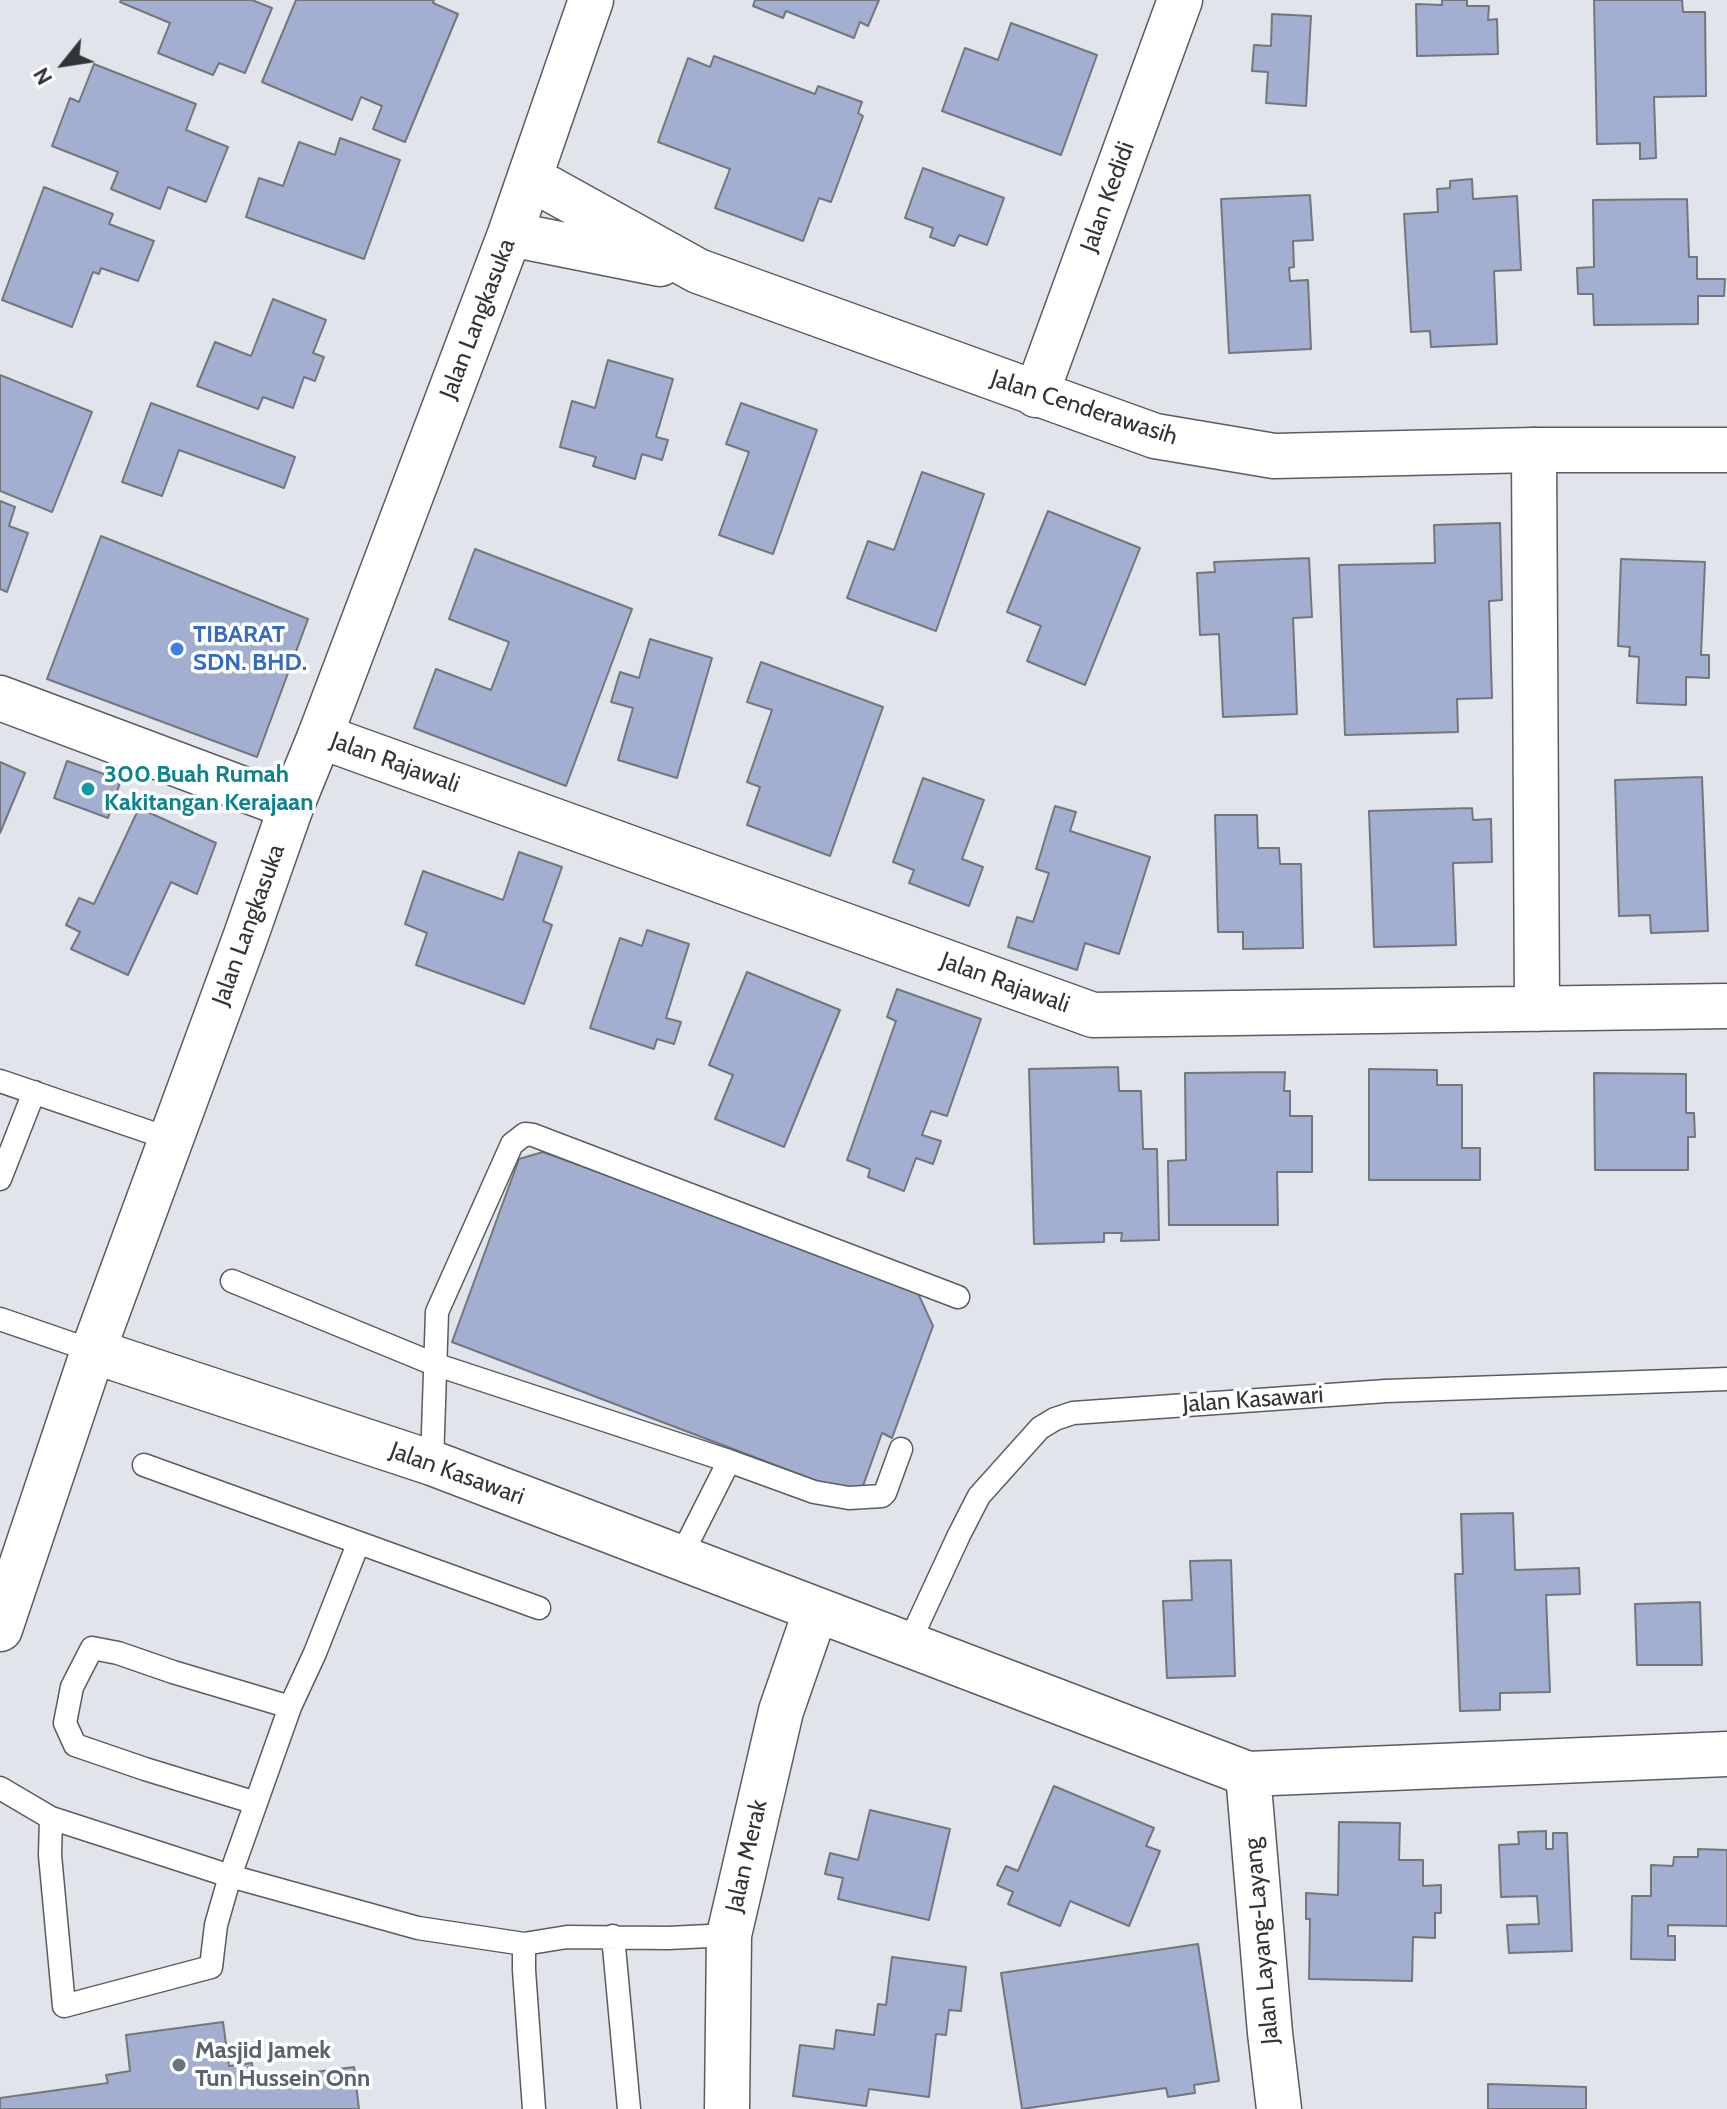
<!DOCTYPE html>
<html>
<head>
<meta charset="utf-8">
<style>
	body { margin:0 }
	#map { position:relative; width:1727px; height:2109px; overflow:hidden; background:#e1e4ea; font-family:Cabin,sans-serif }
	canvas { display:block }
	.north { position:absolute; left:24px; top:24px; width:80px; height:80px; -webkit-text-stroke:6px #fff; paint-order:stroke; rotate:240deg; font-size:22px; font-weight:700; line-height:32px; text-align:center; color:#333437 }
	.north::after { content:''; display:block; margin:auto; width:28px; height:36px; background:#333437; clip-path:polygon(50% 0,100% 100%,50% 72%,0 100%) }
</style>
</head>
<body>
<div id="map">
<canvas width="1727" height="2109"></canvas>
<div class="north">N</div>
</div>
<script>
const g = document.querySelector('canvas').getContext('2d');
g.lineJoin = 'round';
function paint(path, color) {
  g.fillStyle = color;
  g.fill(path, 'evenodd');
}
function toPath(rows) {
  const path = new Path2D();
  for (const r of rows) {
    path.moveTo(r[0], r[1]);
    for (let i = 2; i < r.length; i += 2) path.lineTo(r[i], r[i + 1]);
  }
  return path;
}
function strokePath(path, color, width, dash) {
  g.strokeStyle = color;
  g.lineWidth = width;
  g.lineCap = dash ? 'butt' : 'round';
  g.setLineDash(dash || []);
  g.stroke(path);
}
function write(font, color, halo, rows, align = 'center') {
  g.font = font + ' Cabin,sans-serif';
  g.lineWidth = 7;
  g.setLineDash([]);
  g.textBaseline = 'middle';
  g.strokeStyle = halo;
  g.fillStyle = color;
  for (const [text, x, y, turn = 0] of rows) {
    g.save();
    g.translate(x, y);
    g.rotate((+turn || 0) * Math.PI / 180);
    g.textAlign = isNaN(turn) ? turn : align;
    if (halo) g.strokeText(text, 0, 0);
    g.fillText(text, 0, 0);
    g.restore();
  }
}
const building = toPath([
	[121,0,252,0,272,8,245,73,219,63,213,75,158,53,170,23,120,2,121,0],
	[296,0,434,0,433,3,458,14,405,142,373,129,382,106,361,97,352,120,262,82,296,0],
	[755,0,879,0,868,26,860,22,854,38,786,11,783,18,753,6,755,0],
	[1442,0,1467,0,1467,6,1489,6,1488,20,1497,19,1498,54,1417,56,1416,4,1442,5,1442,0],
	[1594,0,1682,0,1683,12,1705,12,1706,96,1654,97,1656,158,1640,159,1640,143,1597,144,1594,0],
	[1272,14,1311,16,1306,106,1266,103,1268,72,1252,71,1254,45,1271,46,1272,14],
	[1011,23,1097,55,1061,155,942,111,965,48,998,60,1011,23],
	[714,56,815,94,818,86,862,102,858,113,863,116,831,202,819,198,803,241,715,208,730,169,658,142,688,58,710,67,714,56],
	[94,64,196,104,186,130,228,147,206,202,168,187,160,209,111,189,118,172,52,146,70,98,79,102,94,64],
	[340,138,400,160,364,259,246,217,259,178,283,186,299,142,335,155,340,138],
	[923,168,1004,198,987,245,959,235,954,246,930,237,933,228,905,218,923,168],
	[1472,179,1473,199,1517,196,1521,270,1494,271,1497,344,1431,347,1430,331,1411,332,1404,214,1438,212,1437,189,1450,188,1450,181,1472,179],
	[44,187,113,214,109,224,154,241,138,281,101,268,99,274,93,272,72,327,2,300,44,187],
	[1310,195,1313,240,1293,241,1294,267,1289,268,1290,281,1308,280,1311,349,1229,353,1221,199,1310,195],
	[1687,199,1689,257,1697,257,1697,279,1725,279,1724,296,1698,296,1698,324,1594,325,1593,294,1578,294,1577,268,1594,267,1593,200,1687,199],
	[273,299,326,320,313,353,324,357,315,381,304,377,293,408,263,397,258,409,197,386,215,342,251,356,273,299],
	[608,360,673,379,656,437,668,440,662,460,642,454,635,479,593,466,596,457,560,447,572,401,595,408,608,360],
	[0,375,92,412,52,512,0,491,0,375],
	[151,403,295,457,284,488,179,450,162,496,122,482,151,403],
	[741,403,817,430,773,554,719,535,749,452,726,444,741,403],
	[922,472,984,494,936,631,847,598,868,541,894,550,922,472],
	[0,501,15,507,9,526,28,533,7,592,0,589,0,501],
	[1048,511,1140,548,1085,685,1027,661,1041,626,1007,612,1048,511],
	[1500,523,1502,600,1489,601,1492,698,1457,699,1458,732,1345,735,1339,565,1435,563,1434,525,1500,523],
	[101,536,308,619,257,757,47,679,101,536],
	[475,549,632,609,566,786,414,728,436,669,491,690,509,642,449,619,475,549],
	[1309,558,1312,617,1293,618,1297,714,1223,717,1219,634,1200,635,1197,573,1215,572,1214,562,1309,558],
	[1621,559,1705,562,1701,655,1709,655,1709,678,1686,677,1686,705,1637,703,1639,657,1629,656,1630,647,1618,646,1621,559],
	[650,639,712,658,677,778,618,760,633,708,611,702,620,672,639,678,650,639],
	[761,662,883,707,830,856,747,825,760,787,747,782,772,710,747,702,761,662],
	[67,761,121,780,108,818,54,798,67,761],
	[0,762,25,773,0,833,0,762],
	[1702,777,1708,931,1651,933,1650,915,1619,916,1615,780,1702,777],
	[923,778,984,800,962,859,983,867,969,906,909,883,914,870,893,862,923,778],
	[1055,806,1076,812,1070,831,1150,857,1119,954,1085,943,1077,970,1008,947,1017,917,1033,922,1049,873,1036,869,1055,806],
	[139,808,216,843,197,894,171,882,128,975,71,949,80,932,66,925,79,898,94,904,139,808],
	[1472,808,1473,820,1491,819,1492,862,1453,863,1456,945,1374,947,1369,811,1472,808],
	[1215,815,1257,815,1258,848,1279,848,1280,864,1301,864,1303,948,1243,949,1243,932,1218,932,1215,815],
	[519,852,562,867,543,921,552,925,524,1004,416,965,427,933,405,924,423,871,503,900,519,852],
	[647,930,689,944,666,1018,681,1022,674,1044,657,1039,654,1049,590,1028,620,938,642,946,647,930],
	[747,972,840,1010,784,1147,715,1119,733,1075,709,1065,747,972],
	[897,989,981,1019,947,1116,931,1111,922,1135,941,1141,933,1164,916,1158,904,1191,868,1177,870,1169,847,1160,896,1021,887,1017,897,989],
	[1118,1067,1119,1091,1141,1091,1143,1149,1157,1149,1159,1240,1121,1241,1122,1233,1104,1233,1104,1242,1034,1244,1029,1069,1118,1067],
	[1369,1069,1437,1070,1437,1085,1462,1085,1462,1148,1480,1148,1480,1180,1369,1180,1369,1069],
	[1285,1072,1284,1091,1290,1091,1290,1116,1312,1116,1312,1172,1277,1172,1278,1225,1169,1225,1168,1161,1186,1160,1185,1073,1285,1072],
	[1594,1073,1686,1074,1686,1113,1694,1113,1695,1137,1688,1137,1688,1170,1595,1170,1594,1073],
	[543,1152,915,1287,933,1326,892,1438,882,1433,859,1497,452,1342,519,1159,543,1152],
	[1513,1513,1515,1570,1579,1568,1580,1594,1546,1595,1550,1692,1500,1693,1500,1710,1460,1711,1455,1574,1463,1574,1461,1514,1513,1513],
	[1231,1560,1235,1676,1167,1678,1163,1601,1192,1600,1190,1561,1231,1560],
	[1700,1602,1702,1665,1637,1665,1635,1604,1700,1602],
	[1054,1786,1154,1828,1146,1846,1160,1851,1129,1926,1070,1901,1060,1926,1008,1904,1013,1892,997,1885,1006,1866,1018,1871,1054,1786],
	[870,1810,950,1829,929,1920,838,1899,843,1878,825,1874,830,1853,858,1860,870,1810],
	[1339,1822,1400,1823,1399,1860,1423,1860,1423,1886,1441,1885,1441,1913,1435,1913,1435,1938,1413,1937,1412,1981,1309,1979,1310,1919,1306,1919,1306,1893,1338,1895,1339,1822],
	[1546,1831,1546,1849,1553,1849,1553,1833,1567,1833,1572,1951,1509,1953,1507,1925,1539,1924,1537,1896,1501,1897,1499,1845,1519,1844,1518,1832,1546,1831],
	[1698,1849,1727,1850,1727,1926,1668,1925,1668,1936,1675,1936,1675,1960,1631,1959,1632,1896,1651,1896,1651,1865,1673,1866,1674,1857,1698,1857,1698,1849],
	[1198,1944,1219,2081,1194,2085,1195,2093,1168,2097,1166,2088,1022,2109,1001,1973,1198,1944],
	[892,1957,966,1967,961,2011,949,2010,946,2035,936,2034,929,2097,869,2089,866,2106,793,2096,800,2045,834,2049,836,2030,874,2035,878,2004,886,2005,892,1957],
	[223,2022,229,2066,252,2063,254,2080,354,2067,359,2109,0,2109,0,2098,108,2083,106,2075,130,2071,126,2035,223,2022],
	[1488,2084,1586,2087,1586,2109,1488,2109,1488,2084]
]);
const lane = toPath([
	[0,1081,170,1139],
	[0,1179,34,1092],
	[232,1281,434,1364,729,1461,814,1492,849,1498,882,1496,885,1493,901,1449],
	[0,1319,93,1351],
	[432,1463,437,1312,512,1144,525,1134,533,1135,958,1297],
	[144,1465,539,1608],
	[680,1558,729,1461],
	[908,1645,959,1535,979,1496,1040,1428,1055,1419,1073,1413,1386,1391,1727,1379],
	[0,1788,51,1818,230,1876,418,1928,524,1944],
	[256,1803,145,1769,75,1745,65,1723,72,1687,92,1648,118,1653,173,1672,290,1707],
	[51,1818,50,1855,64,2006,211,1967,216,1925,230,1876,290,1707,315,1653,358,1544],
	[613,1936,629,2109],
	[534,2109,524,1970,524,1944,567,1937,668,1938,729,1935]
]);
const street = toPath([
	[1036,395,1180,0],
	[1534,450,1537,1009],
	[0,698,291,807],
	[320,736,1093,1015,1727,1006],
	[93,1351,432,1463,1248,1774,1727,1754],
	[1248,1774,1270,2033,1279,2109],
	[727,2109,729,1935,781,1711,816,1610]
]);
const secondary = toPath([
	[530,178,698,271,1155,436,1274,456,1534,450,1727,450],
	[510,234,660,264],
	[0,1629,93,1351,245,938,291,807,320,736,510,234,591,0]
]);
const markers = [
	[177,649,8,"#3f7fe0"],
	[88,789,8,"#0f9aa8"],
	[179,2065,8,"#6b7280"]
];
const streetNames = [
	["Jalan Kedidi",1108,197,-70],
	["Jalan Langkasuka",478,319,-69],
	["Jalan Cenderawasih",1084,408,18],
	["Jalan Rajawali",395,763,20],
	["Jalan Langkasuka",249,925,-70],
	["Jalan Rajawali",1005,983,20],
	["Jalan Kasawari",1253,1400,-4],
	["Jalan Kasawari",457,1474,20],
	["Jalan Merak",747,1856,-77],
	["Jalan Layang-Layang",1262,1941,-95]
];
const shopNames = [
	["TIBARAT",193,635],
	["SDN. BHD.",193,663]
];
const cultureNames = [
	["300 Buah Rumah",104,775],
	["Kakitangan Kerajaan",104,803]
];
const worshipNames = [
	["Masjid Jamek",195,2051],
	["Tun Hussein Onn",195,2079]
];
paint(building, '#a2afd0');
strokePath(building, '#74767c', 2);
strokePath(lane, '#595c61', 25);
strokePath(street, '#595c61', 47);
strokePath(secondary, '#595c61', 47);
strokePath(lane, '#fff', 22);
strokePath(street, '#fff', 44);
strokePath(secondary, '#fff', 44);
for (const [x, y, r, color] of markers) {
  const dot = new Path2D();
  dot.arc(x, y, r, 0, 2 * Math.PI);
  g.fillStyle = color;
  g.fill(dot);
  strokePath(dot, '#fff', 3);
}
write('24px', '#333437', '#fff', streetNames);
write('bold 24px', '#366cbe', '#fff', shopNames, 'left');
write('bold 24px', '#0d838f', '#fff', cultureNames, 'left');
write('bold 24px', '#5b616d', '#fff', worshipNames, 'left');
</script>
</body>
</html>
